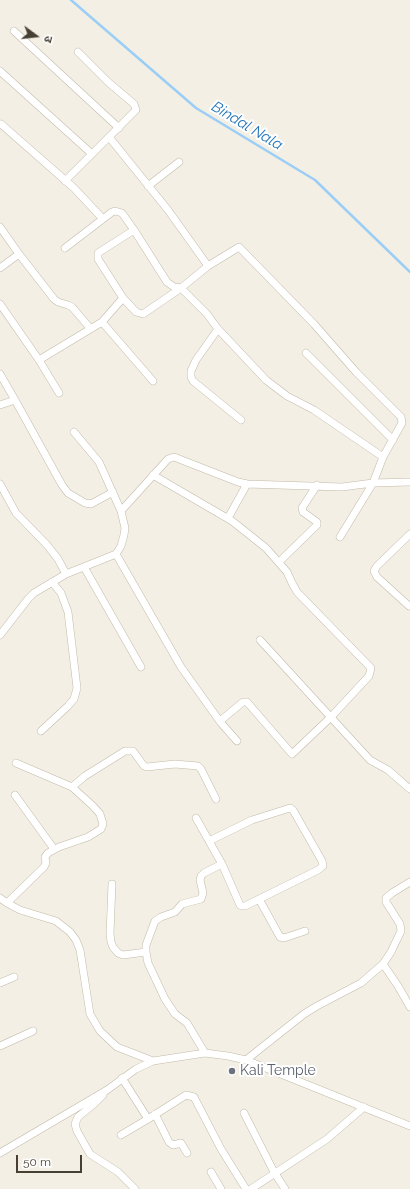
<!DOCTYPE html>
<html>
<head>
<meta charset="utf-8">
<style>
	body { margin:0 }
	#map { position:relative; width:410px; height:1189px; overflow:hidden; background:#f3efe4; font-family:Raleway,"Noto Sans Devanagari",sans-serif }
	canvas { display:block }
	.north { position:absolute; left:16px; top:16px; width:40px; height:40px; -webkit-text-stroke:3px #fff; paint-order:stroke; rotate:105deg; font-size:11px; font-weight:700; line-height:16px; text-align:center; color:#463f33 }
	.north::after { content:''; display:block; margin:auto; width:14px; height:18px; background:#463f33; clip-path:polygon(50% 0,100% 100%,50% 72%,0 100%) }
	.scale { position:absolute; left:16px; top:1155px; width:66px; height:18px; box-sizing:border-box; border:2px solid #463f33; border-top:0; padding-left:5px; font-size:12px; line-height:14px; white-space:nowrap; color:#463f33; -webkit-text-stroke:3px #fff; paint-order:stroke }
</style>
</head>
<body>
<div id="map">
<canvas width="410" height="1189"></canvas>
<div class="north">उ</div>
<div class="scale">50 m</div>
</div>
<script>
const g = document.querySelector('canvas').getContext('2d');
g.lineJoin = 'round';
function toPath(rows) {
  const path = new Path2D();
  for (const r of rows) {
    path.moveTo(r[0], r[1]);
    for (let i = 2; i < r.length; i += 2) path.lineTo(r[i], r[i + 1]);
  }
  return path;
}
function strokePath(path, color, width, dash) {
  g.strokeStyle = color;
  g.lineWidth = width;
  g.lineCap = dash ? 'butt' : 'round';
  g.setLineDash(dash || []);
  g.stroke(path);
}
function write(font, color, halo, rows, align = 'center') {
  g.font = font + ' Raleway,sans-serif';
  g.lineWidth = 4;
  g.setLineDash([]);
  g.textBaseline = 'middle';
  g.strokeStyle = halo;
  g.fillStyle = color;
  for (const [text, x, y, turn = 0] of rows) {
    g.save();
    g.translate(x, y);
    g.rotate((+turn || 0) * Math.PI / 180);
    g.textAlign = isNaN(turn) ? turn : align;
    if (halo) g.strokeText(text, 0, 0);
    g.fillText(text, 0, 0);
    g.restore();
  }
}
const stream = toPath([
	[71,0,196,108,315,180,410,272]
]);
const minor = toPath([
	[14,31,119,128],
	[0,71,92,154],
	[1,124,74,188,103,219],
	[109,137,168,210,208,266],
	[65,181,136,110,134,104,108,82,78,52],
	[148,186,179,162],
	[0,227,19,254,54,299,58,302,68,305,72,307,90,328],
	[65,248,112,212,115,211,122,213,134,230],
	[0,268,19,254],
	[123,298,136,312,143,314,181,288,208,266,239,247,314,324,356,372,401,417,402,423,383,457,373,483,340,537],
	[0,304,39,360,59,393],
	[102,322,153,381],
	[218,329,196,360,191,371,191,377,193,381,241,420],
	[306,353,393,440],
	[39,360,102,322,123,298,98,259,98,253,134,230,167,282,174,287,181,288,207,314,218,329,266,380,287,396,314,410,383,457],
	[0,374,15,400],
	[0,405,15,400,62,485,68,493,85,503,91,504,113,492],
	[74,432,99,462,121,511,168,459,174,457,238,482,247,484,342,487,373,483,410,482],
	[153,475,232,521,266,548,287,572,292,583,297,592,371,668,369,676,331,717,292,754,247,702,243,702,220,721],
	[0,484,16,513,47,545,58,559,66,574],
	[228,518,247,484],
	[116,554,181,667,221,723,237,741],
	[279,562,317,525,317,522,303,512,302,508,317,485],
	[84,567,141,667],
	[409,606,377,577,374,571,377,566,410,534],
	[0,635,28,599,34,593,66,574,116,554,121,546,124,535,125,528,121,511],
	[260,640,370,760,388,770,410,789],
	[41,731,68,706,74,699,77,688,68,612,61,593,52,582],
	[16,763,72,787],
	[15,795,54,849],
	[196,818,222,864,240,905,242,906,245,906,318,870,323,866,322,861,293,810,290,808,252,820,209,841],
	[112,884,110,934,111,942,113,947,118,953,123,955,146,952],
	[0,898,7,903],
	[259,899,280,937,284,938,305,931],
	[383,964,398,986,410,1007],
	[0,983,14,977],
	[0,1046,33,1031],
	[205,1053,187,1023,175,1014,165,999,148,963,146,952,146,945,155,921,161,917,175,912,182,904,201,899,203,893,200,880,201,876,204,873,222,864],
	[246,1060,304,1014,317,1006,361,983,383,964,391,952,401,931,400,924,386,902,386,898,392,893,410,882],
	[153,1061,117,1047,100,1031,90,1014,80,950,76,940,70,932,56,921,20,910,7,903,44,867,46,863,45,857,48,853,59,847,88,837,101,829,103,824,100,814,93,806,72,787,85,776,125,751,133,751,144,766,147,767,175,764,198,766,201,769,216,799],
	[122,1078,148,1119,186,1095,194,1097,221,1149,246,1189],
	[103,1095,94,1104,78,1117,75,1124,77,1131,90,1154,118,1172,135,1189],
	[244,1113,274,1172,285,1189],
	[155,1114,169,1142,173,1145,181,1143,187,1153],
	[121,1135,148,1119],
	[0,1153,107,1090,136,1069,153,1061,205,1053,228,1056,246,1060,410,1126],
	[211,1172,221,1189],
	[251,1189,327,1139,364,1107]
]);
const markers = [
	[232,1071,4,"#6b7280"]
];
const worshipNames = [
	["Kali Temple",240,1071]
];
const waterNames = [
	["Bindal Nala",247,126,31]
];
strokePath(stream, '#9bcef6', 2.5);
strokePath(minor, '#c2baa9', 8);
strokePath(minor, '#fff', 7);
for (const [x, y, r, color] of markers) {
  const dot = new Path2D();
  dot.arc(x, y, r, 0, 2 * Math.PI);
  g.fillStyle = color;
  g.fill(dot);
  strokePath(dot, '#fff', 1.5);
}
write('14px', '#5b616d', '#fff', worshipNames, 'left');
write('italic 15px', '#2577ba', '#fff', waterNames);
</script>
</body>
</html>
